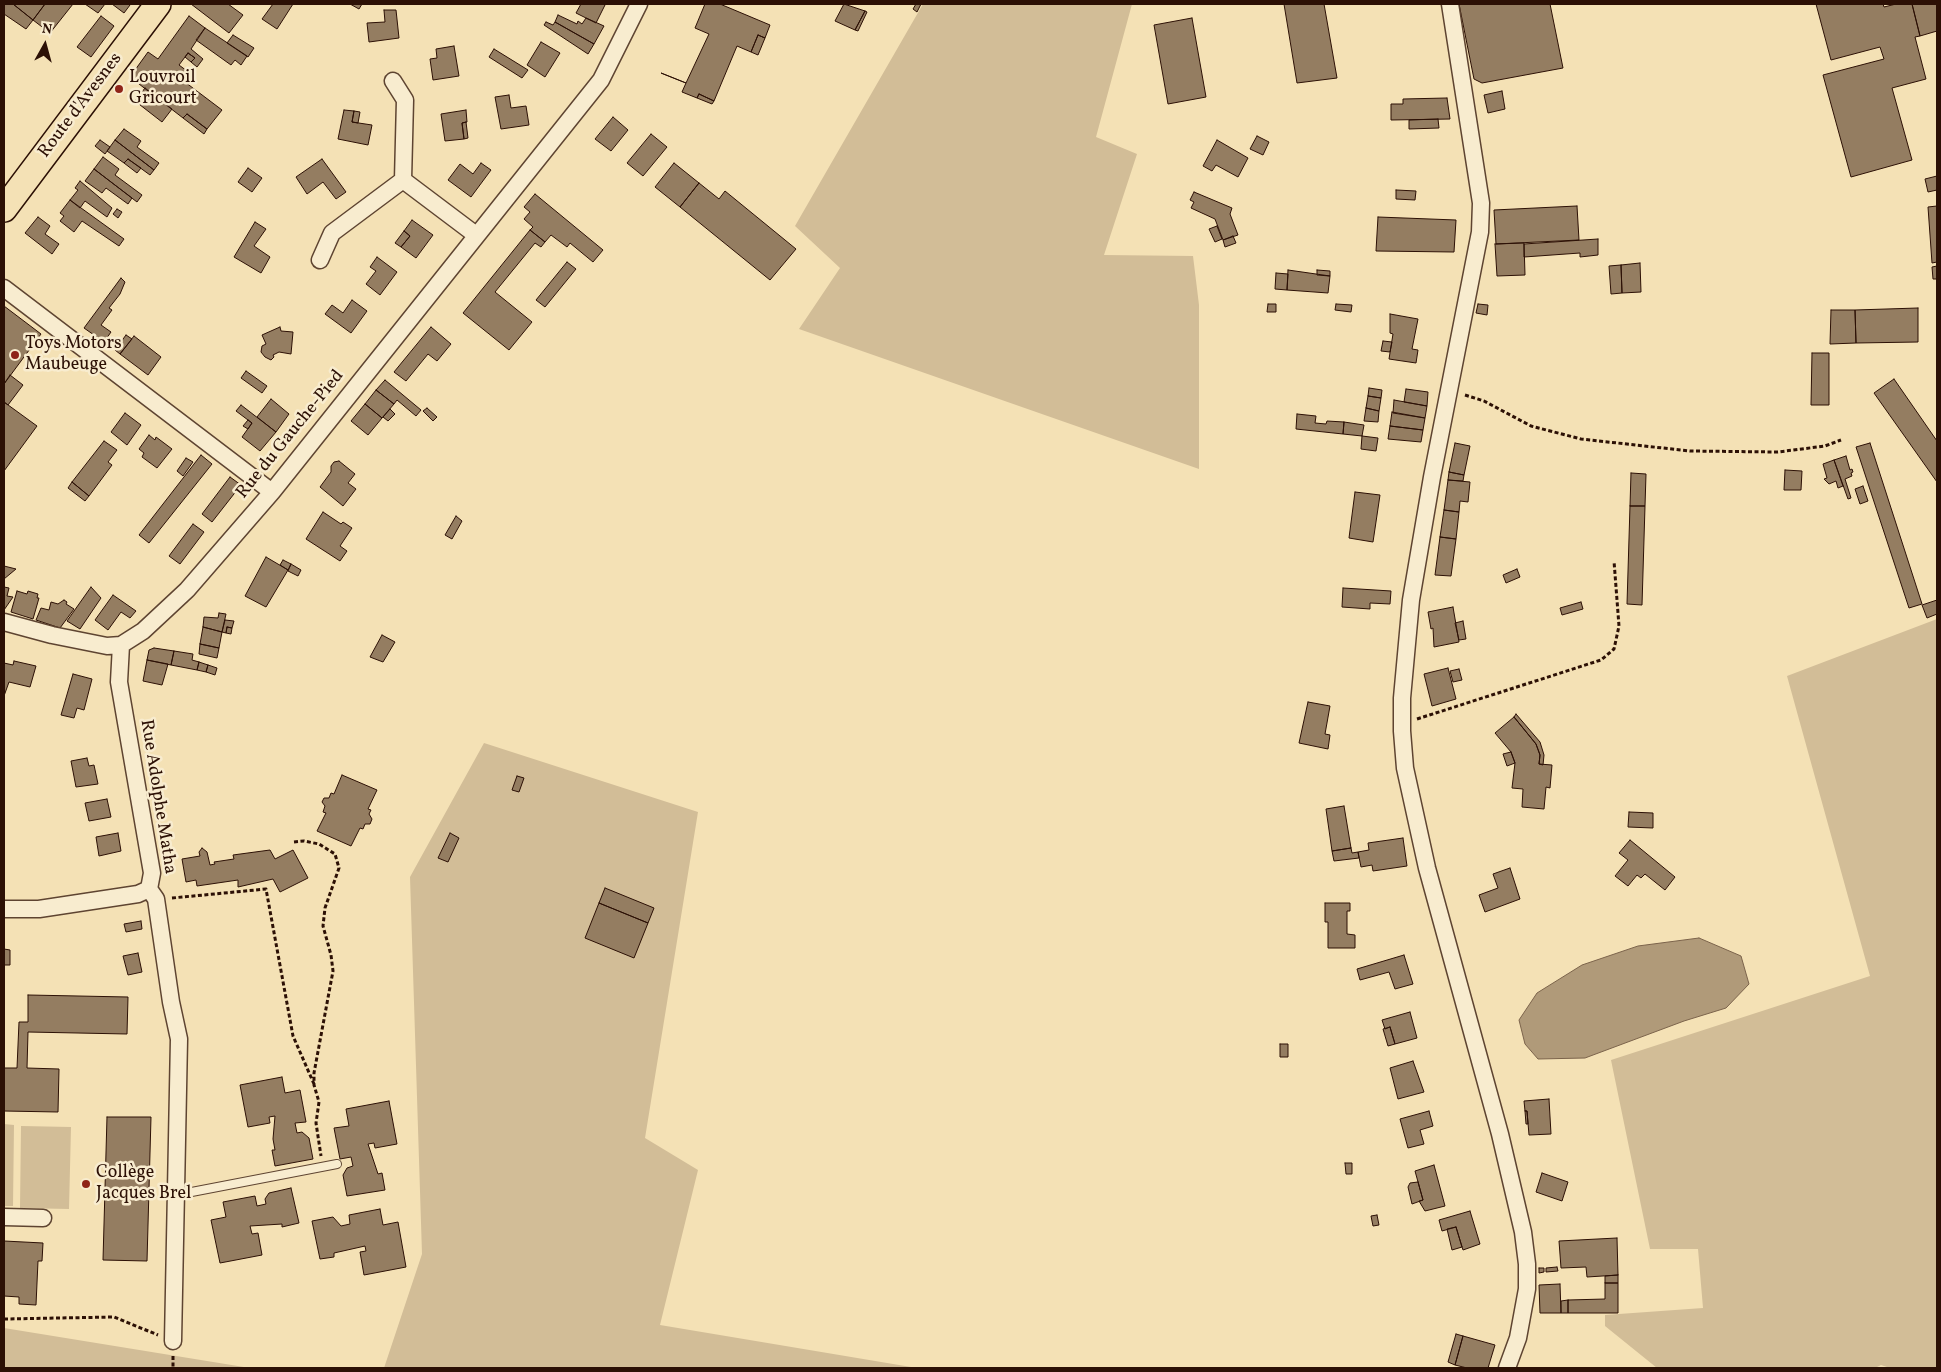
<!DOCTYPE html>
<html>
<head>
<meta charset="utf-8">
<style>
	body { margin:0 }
	#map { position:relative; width:1941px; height:1372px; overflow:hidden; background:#f4e1b5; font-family:Vollkorn,serif }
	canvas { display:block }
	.frame { position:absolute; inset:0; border:5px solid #2c1005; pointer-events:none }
	.north { position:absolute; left:20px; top:20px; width:50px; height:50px; -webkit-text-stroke:4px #f8eccf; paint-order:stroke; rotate:7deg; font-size:14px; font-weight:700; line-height:20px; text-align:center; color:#2c1005 }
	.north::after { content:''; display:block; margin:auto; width:18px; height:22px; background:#2c1005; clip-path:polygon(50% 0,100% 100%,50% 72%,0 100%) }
</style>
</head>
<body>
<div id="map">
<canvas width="1941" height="1372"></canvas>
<div class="frame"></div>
<div class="north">N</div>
</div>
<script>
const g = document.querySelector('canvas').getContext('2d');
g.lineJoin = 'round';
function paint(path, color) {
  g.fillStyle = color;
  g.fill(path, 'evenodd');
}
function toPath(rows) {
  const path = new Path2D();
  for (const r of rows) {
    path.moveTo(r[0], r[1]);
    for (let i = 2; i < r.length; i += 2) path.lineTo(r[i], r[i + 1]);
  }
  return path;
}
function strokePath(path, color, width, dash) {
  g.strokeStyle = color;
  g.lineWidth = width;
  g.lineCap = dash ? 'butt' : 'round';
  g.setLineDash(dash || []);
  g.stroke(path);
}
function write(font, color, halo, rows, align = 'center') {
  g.font = font + ' Vollkorn,serif';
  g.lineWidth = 5;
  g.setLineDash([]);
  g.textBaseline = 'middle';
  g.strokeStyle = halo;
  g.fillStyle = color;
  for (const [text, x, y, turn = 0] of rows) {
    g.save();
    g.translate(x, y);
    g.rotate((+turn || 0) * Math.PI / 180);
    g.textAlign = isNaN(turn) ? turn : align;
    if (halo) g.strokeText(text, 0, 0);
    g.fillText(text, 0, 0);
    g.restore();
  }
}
const green = toPath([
	[923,4,1132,4,1096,137,1137,154,1104,255,1193,256,1199,305,1199,469,799,329,840,268,795,226],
	[1937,619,1937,1368,1890,1368,1881,1365,1875,1368,1657,1368,1605,1326,1605,1315,1703,1308,1698,1249,1650,1249,1611,1060,1870,976,1787,676],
	[484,743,698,812,645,1138,698,1170,660,1325,917,1368,384,1368,422,1254,410,877],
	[4,1124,14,1125,13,1206,4,1206],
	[21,1126,71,1127,69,1209,20,1208],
	[4,1328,250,1368,4,1368]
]);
const water = toPath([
	[1699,938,1741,956,1749,984,1726,1008,1684,1021,1585,1058,1538,1059,1525,1044,1519,1020,1537,993,1582,965,1638,946,1699,938]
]);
const building = toPath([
	[4,4,13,4,33,20,26,29,4,14,4,4],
	[13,4,45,4,33,20,13,4],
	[45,4,73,4,50,33,33,20,45,4],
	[85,4,105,4,98,13,85,4],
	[112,4,128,4,130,5,124,13,112,4],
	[191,4,228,4,243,15,229,33,191,4],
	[273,4,293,4,277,29,262,19,273,4],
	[350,4,362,4,359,9,350,4],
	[581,4,603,4,605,5,596,23,576,13,581,4],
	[705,4,720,4,770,25,765,38,758,35,751,52,737,46,714,101,699,94,697,98,682,92,686,83,661,73,686,83,709,34,695,28,705,4],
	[844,4,865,11,855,30,835,21,844,4],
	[916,4,921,4,917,12,913,9,916,4],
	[1284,4,1324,4,1337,78,1297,83,1284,4],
	[1459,4,1550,4,1563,68,1482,83,1474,79,1459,4],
	[1816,4,1883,4,1884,7,1896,4,1912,4,1920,36,1915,37,1926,79,1892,88,1912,160,1851,177,1823,75,1884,59,1880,47,1831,60,1816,4],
	[1912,4,1937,4,1937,31,1920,36,1912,4],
	[384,10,396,10,399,38,369,42,367,23,385,22,384,10],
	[865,11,867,12,858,31,855,30,865,11],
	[558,15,577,24,578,21,582,24,586,18,604,26,594,44,555,22,558,15],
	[101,16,114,26,91,57,77,47,101,16],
	[189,16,205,28,191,49,203,59,197,67,191,62,195,58,188,53,179,65,187,71,182,78,173,73,222,110,207,129,187,114,183,118,130,77,148,52,158,59,189,16],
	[1192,18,1206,97,1168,104,1154,25,1192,18],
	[546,22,553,25,555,22,594,44,588,54,544,25,546,22],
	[205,28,247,56,241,65,235,60,231,65,196,40,205,28],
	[233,35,254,48,248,57,227,43,233,35],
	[758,35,765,38,758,55,751,52,758,35],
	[541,42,560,53,545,77,527,65,541,42],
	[454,46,459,76,433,80,430,59,437,58,436,49,454,46],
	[494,49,528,70,522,78,489,57,494,49],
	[188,53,195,58,191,62,185,57,188,53],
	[145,88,172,109,162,122,135,101,145,88],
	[1502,91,1505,109,1488,113,1484,95,1502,91],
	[699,94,714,101,712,104,697,98,699,94],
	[509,95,511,108,526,106,529,125,501,129,495,97,509,95],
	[1447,98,1450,119,1391,120,1391,104,1403,104,1403,99,1447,98],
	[344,110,354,111,352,122,372,125,368,145,338,139,344,110],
	[466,110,467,122,462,123,464,139,445,141,441,114,466,110],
	[354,111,360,112,358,123,352,122,354,111],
	[187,114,207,129,204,134,183,118,187,114],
	[613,117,628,130,611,151,595,139,613,117],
	[1438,119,1439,128,1409,129,1409,120,1438,119],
	[466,122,468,138,464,139,462,123,466,122],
	[124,129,141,141,137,147,159,163,154,170,115,140,124,129],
	[651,134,667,147,643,176,627,163,651,134],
	[1257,136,1269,142,1263,155,1250,149,1257,136],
	[100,140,110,147,105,154,95,146,100,140],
	[115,140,154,170,150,175,128,159,124,163,107,151,115,140],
	[1217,140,1248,158,1238,177,1216,165,1212,171,1203,166,1217,140],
	[103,157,119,169,115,175,142,195,137,202,94,169,103,157],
	[128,159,141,168,137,173,124,163,128,159],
	[322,159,346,192,336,199,323,182,307,194,296,177,322,159],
	[481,163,491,170,471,197,448,180,460,164,473,174,481,163],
	[674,163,699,183,680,207,655,187,674,163],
	[248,168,262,178,252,192,238,182,248,168],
	[94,169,132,198,128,204,106,188,102,193,85,181,94,169],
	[1937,176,1937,190,1928,192,1925,179,1937,176],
	[80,181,112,208,107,217,85,201,80,208,70,200,78,190,75,188,80,181],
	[699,183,719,199,725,191,796,249,770,280,680,207,699,183],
	[1396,190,1416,191,1415,200,1396,199,1396,190],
	[1194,192,1232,208,1230,214,1238,235,1223,240,1215,219,1191,208,1194,202,1190,200,1194,192],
	[535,194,603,250,593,262,570,243,567,247,551,235,545,242,530,230,533,227,524,219,530,212,524,207,535,194],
	[70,200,124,239,119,246,82,221,74,232,60,221,64,216,60,213,70,200],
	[1577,206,1579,240,1496,244,1494,210,1577,206],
	[1937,206,1937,262,1932,263,1928,207,1937,206],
	[117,209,122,212,118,218,113,214,117,209],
	[38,217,50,226,45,234,59,244,52,254,25,233,38,217],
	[1378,217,1456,220,1454,252,1376,251,1378,217],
	[412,220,433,235,416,258,401,247,410,236,404,231,412,220],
	[255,222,266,229,254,246,270,257,261,273,234,257,255,222],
	[1217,226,1222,239,1215,242,1209,229,1217,226],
	[530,230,545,242,541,247,535,243,495,292,532,322,509,350,463,313,530,230],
	[404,231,410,236,401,247,395,243,404,231],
	[1233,236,1236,243,1225,247,1223,240,1233,236],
	[1598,239,1598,255,1580,257,1580,253,1524,257,1524,244,1598,239],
	[1495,244,1524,243,1525,275,1497,276,1495,244],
	[377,257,397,272,380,295,366,284,376,271,370,267,377,257],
	[567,262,576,269,545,307,536,300,567,262],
	[1640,263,1641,292,1622,293,1621,265,1640,263],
	[1621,265,1622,293,1611,294,1609,266,1621,265],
	[1937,266,1937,279,1933,279,1932,267,1937,266],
	[1288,270,1330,276,1328,293,1287,290,1288,270],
	[1317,270,1330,271,1330,276,1317,275,1317,270],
	[1276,273,1288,274,1287,290,1275,289,1276,273],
	[121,278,125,282,120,294,109,308,112,310,101,325,111,332,104,342,84,328,121,278],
	[352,300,367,311,351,333,325,314,332,305,343,313,352,300],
	[1268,304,1276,304,1276,312,1267,312,1268,304],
	[1336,304,1352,305,1351,312,1335,310,1336,304],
	[1478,304,1488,305,1487,315,1476,313,1478,304],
	[4,306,41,334,4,384,4,306],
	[1918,308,1918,342,1856,343,1855,310,1918,308],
	[1831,310,1855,310,1856,343,1830,344,1831,310],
	[1390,314,1418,319,1412,349,1418,350,1416,363,1389,359,1393,334,1390,333,1390,314],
	[280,327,281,331,293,332,291,354,279,352,273,355,274,357,271,360,265,357,261,352,262,346,266,344,262,335,280,327],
	[431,327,451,344,437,361,428,354,406,381,394,372,431,327],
	[126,335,132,339,120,354,115,350,126,335],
	[134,336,161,357,148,375,120,354,134,336],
	[1383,341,1392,342,1390,352,1381,351,1383,341],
	[1812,353,1829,353,1829,405,1811,405,1812,353],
	[246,371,267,386,262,393,241,378,246,371],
	[10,375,23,385,8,405,4,402,4,384,10,375],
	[1894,379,1937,441,1937,482,1874,393,1894,379],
	[385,380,421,410,416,416,397,400,394,404,376,390,385,380],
	[1369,388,1382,390,1381,398,1368,396,1369,388],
	[1406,389,1428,392,1427,406,1404,402,1406,389],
	[376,390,394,404,382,418,365,404,376,390],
	[1368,396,1381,398,1379,411,1366,408,1368,396],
	[271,399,289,414,276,432,257,417,271,399],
	[1394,400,1427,406,1425,418,1393,413,1394,400],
	[4,402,37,426,4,471,4,402],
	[365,404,382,418,368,435,351,421,365,404],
	[241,405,276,432,260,451,242,437,252,423,236,411,241,405],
	[427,408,437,417,433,421,423,411,427,408],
	[1366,408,1379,411,1378,422,1364,421,1366,408],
	[390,409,395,414,388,421,383,417,390,409],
	[1392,412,1425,418,1423,430,1390,426,1392,412],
	[125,413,141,425,127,445,111,432,125,413],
	[1297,414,1316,416,1315,423,1326,424,1327,421,1344,422,1343,434,1296,429,1297,414],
	[248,420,252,423,248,429,243,426,248,420],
	[1344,422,1364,425,1362,436,1343,434,1344,422],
	[1390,426,1423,430,1421,442,1388,439,1390,426],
	[149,435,155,440,156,437,172,449,157,468,142,457,144,453,139,449,149,435],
	[1362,436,1378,438,1376,451,1361,449,1362,436],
	[104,441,117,450,108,462,112,465,89,496,72,482,104,441],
	[1455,443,1470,446,1464,475,1449,472,1455,443],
	[1870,443,1922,604,1909,608,1856,447,1870,443],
	[201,455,212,464,149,543,139,535,201,455],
	[1846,456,1850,470,1852,469,1853,472,1851,473,1852,476,1845,479,1851,498,1848,499,1834,460,1846,456],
	[186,458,193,462,183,476,177,471,186,458],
	[1834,460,1843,486,1838,488,1836,481,1829,484,1824,479,1827,478,1823,464,1834,460],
	[339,461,355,474,348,483,356,489,343,506,320,487,331,472,331,466,334,462,339,461],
	[1785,470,1802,471,1801,490,1784,490,1785,470],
	[1449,472,1464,475,1463,481,1448,480,1449,472],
	[1631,473,1646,474,1645,506,1630,506,1631,473],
	[230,477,241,485,212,522,202,514,230,477],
	[1448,480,1470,482,1468,502,1460,501,1459,512,1444,510,1448,480],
	[72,482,89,496,85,501,68,488,72,482],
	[1863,486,1868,501,1860,504,1855,489,1863,486],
	[1355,492,1380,495,1373,542,1349,538,1355,492],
	[1630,506,1645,506,1642,605,1627,604,1630,506],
	[1444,510,1459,512,1456,539,1440,537,1444,510],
	[323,512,341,524,343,522,352,528,340,546,347,551,340,561,306,539,323,512],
	[456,516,462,521,452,539,445,535,456,516],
	[193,524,204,532,180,564,169,556,193,524],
	[1440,537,1456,539,1451,576,1435,575,1440,537],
	[266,557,288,570,266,607,245,596,266,557],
	[283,560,291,564,288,570,280,565,283,560],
	[291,564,301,570,298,576,288,571,291,564],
	[4,566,16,569,4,579,4,566],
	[1517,569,1520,577,1506,583,1503,575,1517,569],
	[4,587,9,588,7,596,13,597,4,610,4,587],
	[91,587,101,598,80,629,67,621,91,587],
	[1343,588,1391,591,1390,604,1370,603,1370,609,1342,607,1343,588],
	[17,591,27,594,28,591,38,594,37,598,39,598,33,619,11,612,17,591],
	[113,595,136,611,130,618,121,612,108,630,95,620,113,595],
	[64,600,67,602,66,604,74,609,60,628,36,620,41,608,49,610,51,602,58,604,64,600],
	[1937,600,1937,614,1927,618,1922,605,1937,600],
	[1581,602,1583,609,1562,615,1560,608,1581,602],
	[1453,607,1459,642,1434,647,1433,628,1431,629,1428,612,1453,607],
	[219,613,226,614,222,632,203,627,204,617,218,618,219,613],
	[225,620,234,621,232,628,227,627,226,633,222,632,225,620],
	[1463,621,1466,639,1459,640,1455,623,1463,621],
	[203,627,222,632,219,648,200,644,203,627],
	[227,627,232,628,231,634,226,633,227,627],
	[382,635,395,642,383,662,370,657,382,635],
	[200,644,219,648,217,658,199,654,200,644],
	[154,648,174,651,171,665,147,660,149,650,154,648],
	[174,651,193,654,192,660,199,662,197,670,171,665,174,651],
	[147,660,168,664,162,685,143,681,147,660],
	[14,661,36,666,30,687,9,682,4,696,4,663,13,665,14,661],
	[199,662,208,665,206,672,197,670,199,662],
	[208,665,217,668,215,675,206,672,208,665],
	[1448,668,1456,699,1432,706,1424,674,1448,668],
	[1459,669,1462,680,1453,682,1450,671,1459,669],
	[73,674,92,679,84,710,77,708,74,718,61,715,73,674],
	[1308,702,1330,706,1325,734,1330,735,1328,749,1299,743,1308,702],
	[1516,714,1540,742,1544,755,1543,765,1539,764,1540,755,1536,744,1514,717,1516,714],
	[1514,717,1536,744,1540,755,1539,764,1552,765,1550,788,1546,787,1544,809,1522,807,1523,789,1512,788,1515,763,1511,752,1495,733,1514,717],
	[1511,752,1515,763,1507,766,1503,754,1511,752],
	[87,758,89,766,94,765,98,784,76,787,71,761,87,758],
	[342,775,377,790,368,809,371,810,369,814,372,819,370,824,365,824,363,829,360,828,351,846,317,831,326,813,323,812,325,806,322,802,324,798,329,798,331,793,334,794,342,775],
	[517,776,524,778,519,792,512,790,517,776],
	[107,799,111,817,89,821,85,803,107,799],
	[1344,806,1351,848,1332,851,1326,809,1344,806],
	[1629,812,1653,813,1653,828,1628,827,1629,812],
	[118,833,121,851,99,856,96,837,118,833],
	[450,833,459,838,448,862,438,858,450,833],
	[1403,838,1407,866,1373,871,1372,865,1361,867,1358,852,1369,850,1368,843,1403,838],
	[1630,840,1675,877,1665,890,1645,874,1641,878,1637,875,1628,886,1615,876,1628,860,1619,853,1630,840],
	[202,848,207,852,210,865,215,864,214,862,234,859,233,855,270,850,275,859,293,850,308,878,280,892,273,879,238,887,238,880,197,886,196,880,186,882,182,859,200,856,199,852,202,848],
	[1351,848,1352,853,1358,852,1359,858,1334,861,1332,851,1351,848],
	[1510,868,1520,899,1485,912,1479,895,1498,888,1493,874,1510,868],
	[605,888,654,908,648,923,599,903,605,888],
	[599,903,648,923,634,958,585,938,599,903],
	[1325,903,1350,903,1350,911,1347,911,1347,934,1355,935,1355,948,1328,948,1328,922,1325,922,1325,903],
	[141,921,142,929,126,932,124,924,141,921],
	[4,949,10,950,10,965,4,965,4,949],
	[138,953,142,972,128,975,123,956,138,953],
	[1404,955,1413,984,1395,989,1389,972,1360,980,1357,969,1404,955],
	[28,995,128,997,127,1034,28,1032,27,1068,59,1069,58,1112,4,1111,4,1068,17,1068,19,1022,28,1022,28,995],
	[1410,1012,1417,1038,1395,1044,1390,1027,1385,1029,1382,1020,1410,1012],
	[1390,1027,1395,1044,1388,1046,1383,1029,1390,1027],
	[1280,1044,1288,1044,1288,1057,1280,1057,1280,1044],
	[1413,1061,1424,1092,1398,1099,1390,1068,1413,1061],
	[282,1077,285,1093,300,1090,306,1122,295,1123,297,1133,302,1132,309,1138,313,1159,275,1166,272,1150,275,1150,273,1139,275,1116,269,1117,270,1123,248,1127,240,1085,282,1077],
	[1549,1099,1551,1134,1529,1135,1527,1111,1525,1111,1524,1101,1549,1099],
	[389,1101,397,1144,375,1148,374,1143,368,1144,378,1174,382,1173,385,1190,347,1196,343,1175,347,1168,353,1166,351,1157,340,1159,334,1128,349,1126,346,1109,389,1101],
	[1429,1111,1433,1126,1420,1130,1424,1144,1408,1148,1400,1119,1429,1111],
	[1525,1111,1527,1111,1528,1124,1526,1124,1525,1111],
	[107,1117,151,1117,147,1261,103,1260,107,1117],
	[1345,1163,1352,1163,1352,1174,1346,1174,1345,1163],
	[1434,1165,1445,1206,1425,1211,1419,1201,1423,1200,1415,1171,1434,1165],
	[1542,1173,1568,1182,1562,1201,1536,1192,1542,1173],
	[1418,1182,1423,1200,1412,1204,1408,1187,1410,1183,1418,1182],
	[291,1188,299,1223,282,1227,282,1224,250,1226,252,1234,258,1233,262,1255,220,1263,211,1220,226,1217,223,1202,255,1196,257,1206,266,1204,265,1199,269,1193,291,1188],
	[380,1209,383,1225,398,1222,406,1267,364,1275,360,1252,366,1251,365,1246,334,1253,334,1257,320,1259,312,1221,333,1217,341,1226,350,1224,349,1215,380,1209],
	[1470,1211,1480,1244,1463,1250,1456,1227,1442,1231,1439,1220,1470,1211],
	[1377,1215,1379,1225,1373,1226,1371,1216,1377,1215],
	[1456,1227,1462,1247,1452,1250,1447,1229,1456,1227],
	[1617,1238,1618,1275,1587,1277,1586,1267,1561,1268,1559,1241,1617,1238],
	[4,1241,43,1243,42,1261,38,1261,36,1305,19,1304,19,1297,4,1296,4,1241],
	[1557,1267,1558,1271,1546,1272,1546,1268,1557,1267],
	[1539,1268,1544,1268,1544,1272,1539,1273,1539,1268],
	[1618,1275,1618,1283,1605,1283,1605,1276,1618,1275],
	[1605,1283,1618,1283,1618,1313,1568,1313,1568,1300,1605,1299,1605,1283],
	[1560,1284,1561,1313,1540,1313,1539,1285,1560,1284],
	[1568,1300,1568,1313,1561,1313,1561,1301,1568,1300],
	[1456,1334,1463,1336,1455,1365,1448,1362,1456,1334],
	[1463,1336,1495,1345,1488,1368,1467,1368,1455,1365,1463,1336]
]);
const path = toPath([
	[1465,395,1484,401,1531,426,1581,439,1690,451,1778,452,1825,446,1841,440],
	[1417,719,1601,660,1614,649,1619,626,1614,561],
	[294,842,304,841,319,844,335,854,339,868,325,908,323,926,331,955,333,971,314,1073,314,1085,319,1102,316,1123,321,1156],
	[172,898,266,889,293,1036,314,1084],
	[4,1319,114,1317,158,1335],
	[173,1356,173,1368]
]);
const lane = toPath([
	[176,1195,337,1164]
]);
const street = toPath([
	[1450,4,1481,203,1480,232,1432,477,1411,600,1402,698,1402,731,1405,768,1427,868,1500,1134,1523,1232,1527,1264,1527,1289,1518,1338,1507,1368],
	[403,180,476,235],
	[320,260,332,233,403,180,405,100,393,81],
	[4,288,272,492],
	[4,622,52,635,107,646,121,645,119,682,152,873,149,889,156,899,171,1002,179,1039,173,1341],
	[121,645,143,631,187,590,272,492,601,80,639,4],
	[4,909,39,909,138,894,149,889],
	[4,1217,43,1218]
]);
const primary = toPath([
	[4,209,158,4]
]);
const markers = [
	[119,89,5,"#8f2418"],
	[15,355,5,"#8f2418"],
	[86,1184,5,"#8f2418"]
];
const poiNames = [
	["Louvroil",129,79],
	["Gricourt",129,100],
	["Toys Motors",25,345],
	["Maubeuge",25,366],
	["Collège",96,1174],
	["Jacques Brel",96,1195]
];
const streetNames = [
	["Route d'Avesnes",81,106,-53],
	["Rue du Gauche-Pied",291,435,-51],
	["Rue Adolphe Matha",157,797,81]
];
paint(green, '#d2bd97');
paint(water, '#b09a79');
strokePath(water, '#7b634b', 1);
paint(building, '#947d61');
strokePath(building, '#2c1005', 1);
strokePath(lane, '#5e4431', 10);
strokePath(street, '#5e4431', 19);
strokePath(primary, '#2c1005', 28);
strokePath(path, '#2c1005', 3, [4, 2.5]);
strokePath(lane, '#f8eccf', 8);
strokePath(street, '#f8eccf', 16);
strokePath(primary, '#f4e1b5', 25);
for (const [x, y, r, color] of markers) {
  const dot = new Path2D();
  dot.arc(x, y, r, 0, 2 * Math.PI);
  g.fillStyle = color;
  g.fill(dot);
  strokePath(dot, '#f8eccf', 2);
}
write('18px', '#2c1005', '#f8eccf', poiNames, 'left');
write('18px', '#2c1005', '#f8eccf', streetNames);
</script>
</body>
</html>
